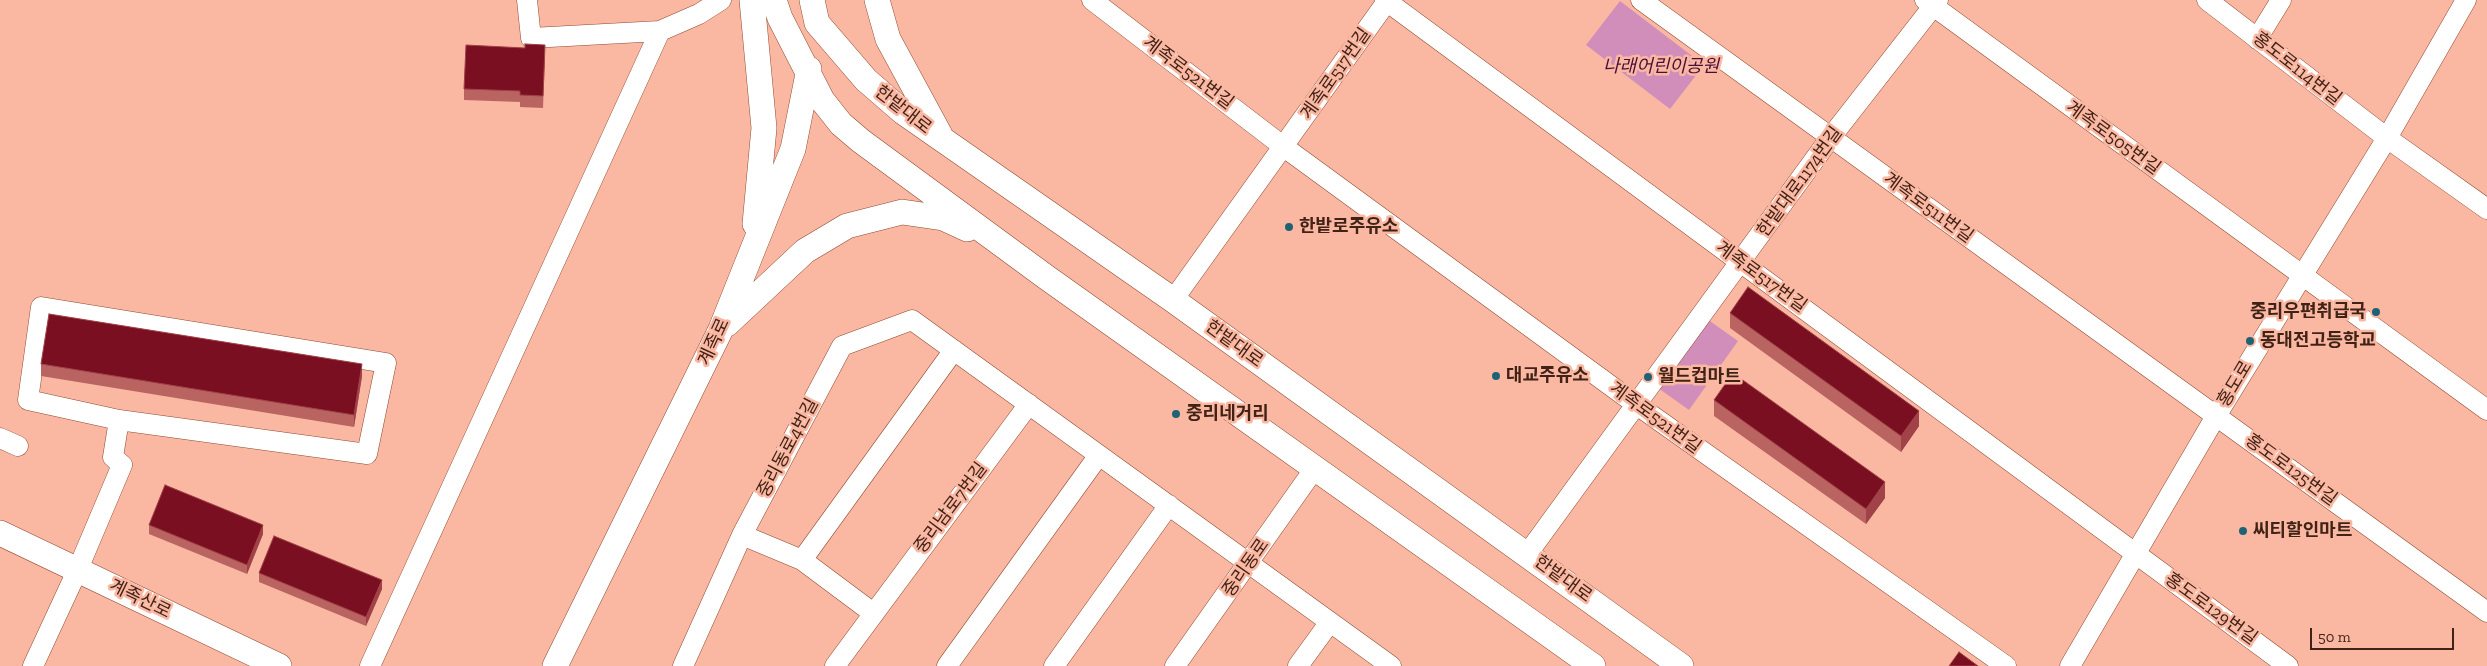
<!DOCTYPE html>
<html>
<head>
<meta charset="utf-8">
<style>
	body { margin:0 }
	#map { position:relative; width:2487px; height:666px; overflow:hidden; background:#fab8a2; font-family:"Zilla Slab",serif }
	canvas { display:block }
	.scale { position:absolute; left:2310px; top:628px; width:144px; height:22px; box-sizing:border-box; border:2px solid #412217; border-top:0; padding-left:6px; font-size:15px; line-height:18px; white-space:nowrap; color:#412217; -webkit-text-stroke:4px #fab8a2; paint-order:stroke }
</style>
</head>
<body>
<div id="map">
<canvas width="2487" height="666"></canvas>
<div class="scale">50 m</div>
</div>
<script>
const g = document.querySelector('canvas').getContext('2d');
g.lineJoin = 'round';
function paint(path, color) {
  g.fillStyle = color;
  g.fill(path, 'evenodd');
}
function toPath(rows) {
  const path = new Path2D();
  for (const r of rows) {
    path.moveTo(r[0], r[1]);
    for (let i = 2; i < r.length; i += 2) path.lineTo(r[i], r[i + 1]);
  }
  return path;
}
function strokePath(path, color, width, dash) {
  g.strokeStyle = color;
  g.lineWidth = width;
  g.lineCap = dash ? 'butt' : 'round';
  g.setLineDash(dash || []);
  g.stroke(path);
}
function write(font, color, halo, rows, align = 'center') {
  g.font = font + ' "Zilla Slab","Noto Sans KR",serif';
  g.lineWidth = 5;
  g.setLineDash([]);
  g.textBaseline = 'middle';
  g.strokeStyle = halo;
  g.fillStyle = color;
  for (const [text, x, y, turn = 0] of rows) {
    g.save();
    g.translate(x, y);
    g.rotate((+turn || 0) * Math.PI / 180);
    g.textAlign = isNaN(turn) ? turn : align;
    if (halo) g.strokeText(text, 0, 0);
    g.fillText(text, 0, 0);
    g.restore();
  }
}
const green = toPath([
	[1620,1,1704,65,1670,109,1586,45],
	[1707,319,1738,341,1689,410,1658,388]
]);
const minor = toPath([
	[1092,0,1284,147,1637,405,2006,666],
	[1385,0,2288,666],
	[1641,0,2487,612],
	[1925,0,2487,410],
	[2207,0,2387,138,2487,209],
	[660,31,699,14,721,0],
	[2257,39,2281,0],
	[1173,300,1388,0],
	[0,438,18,446],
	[742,535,802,560,873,613],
	[1528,553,1831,137,1938,0],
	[802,560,954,350],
	[33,666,78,569,122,465,113,457,119,420,367,454,386,363,41,307,28,400,119,420],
	[370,666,660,31,531,38,527,0],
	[683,666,742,535,842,346,912,320,1391,666],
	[835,666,1029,404],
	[947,666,1099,455],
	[1054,666,1169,505],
	[1175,666,1315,468],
	[1298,666,1330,622],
	[2070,666,2216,416,2387,138,2466,0]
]);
const major = toPath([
	[752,0,764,128,755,224],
	[774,0,780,18,822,100,841,124,861,141,1046,277,1593,666],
	[812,0,817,23,866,80,903,112,1173,300,1681,666],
	[877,0,888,39,940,135],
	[727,324,805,251,847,226,902,212,943,218,967,229],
	[0,533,279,666],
	[555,666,721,329,793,149,809,69]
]);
const wall = toPath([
	[545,56,543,108,520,107,520,102,464,100,464,89],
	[1730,313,1919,426,1901,452,1730,328],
	[41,364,362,376,354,427,41,376],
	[1714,400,1885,498,1866,524,1714,416],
	[149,525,263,534,247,574,149,534],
	[259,573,382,589,366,626,259,582]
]);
const shadedWall = toPath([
	[362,364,362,376,354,427,354,415],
	[1919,411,1919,426,1901,452,1901,436],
	[1885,482,1885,498,1866,524,1866,509],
	[263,525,263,534,247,574,247,565],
	[382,580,382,589,366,626,366,617]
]);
const building = toPath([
	[525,44,545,45,543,96,520,95,520,91,464,89,466,45,525,48,525,44],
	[1748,287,1919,411,1901,436,1730,313,1748,287],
	[49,314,362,364,354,415,41,364,49,314],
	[1733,373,1885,482,1866,509,1714,400,1733,373],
	[165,485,263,525,247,565,149,525,165,485],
	[274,536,382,580,366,617,259,573,274,536],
	[1959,652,1978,666,1949,666,1959,652]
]);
const markers = [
	[1289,227,5,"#1f6275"],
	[2376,312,5,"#1f6275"],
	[2250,341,5,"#1f6275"],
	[1496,376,5,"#1f6275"],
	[1648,377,5,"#1f6275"],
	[1176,414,5,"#1f6275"],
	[2243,531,5,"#1f6275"]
];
const parkNames = [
	["나래어린이공원",1661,67]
];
const streetNames = [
	["홍도로114번길",2297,69,38],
	["계족로521번길",1188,73,37],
	["계족로517번길",1336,74,-55],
	["한밭대로",903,110,38],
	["계족로505번길",2113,138,36],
	["한밭대로1174번길",1800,182,-54],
	["계족로511번길",1928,208,36],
	["계족로517번길",1761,277,36],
	["계족로",714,342,-65],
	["한밭대로",1234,344,36],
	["홍도로",2235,384,-59],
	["계족로521번길",1655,418,36],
	["중리동로4번길",788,448,-62],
	["홍도로125번길",2291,470,36],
	["중리남로7번길",951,508,-53],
	["중리동로",1246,568,-55],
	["한밭대로",1563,579,36],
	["계족산로",140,599,26],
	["홍도로129번길",2211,609,36]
];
const poiNames = [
	["한밭로주유소",1299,227],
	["중리우편취급국",2366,312,"right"],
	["동대전고등학교",2260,341],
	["대교주유소",1506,376],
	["월드컵마트",1658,377],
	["중리네거리",1186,414],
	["씨티할인마트",2253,531]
];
paint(green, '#d18ebb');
strokePath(minor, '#904930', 21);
strokePath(major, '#904930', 26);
strokePath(minor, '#fff', 20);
strokePath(major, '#fff', 25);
paint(wall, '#ba6461');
paint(shadedWall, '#a04247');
paint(building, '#790f20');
strokePath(building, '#a04247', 1);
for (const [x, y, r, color] of markers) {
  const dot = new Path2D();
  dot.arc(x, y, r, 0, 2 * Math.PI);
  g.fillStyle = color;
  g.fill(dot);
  strokePath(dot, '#fab8a2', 2);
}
write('italic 18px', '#470e39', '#fab8a2', parkNames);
write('18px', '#412217', '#fab8a2', streetNames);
write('bold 18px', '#412217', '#fab8a2', poiNames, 'left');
</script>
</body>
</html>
